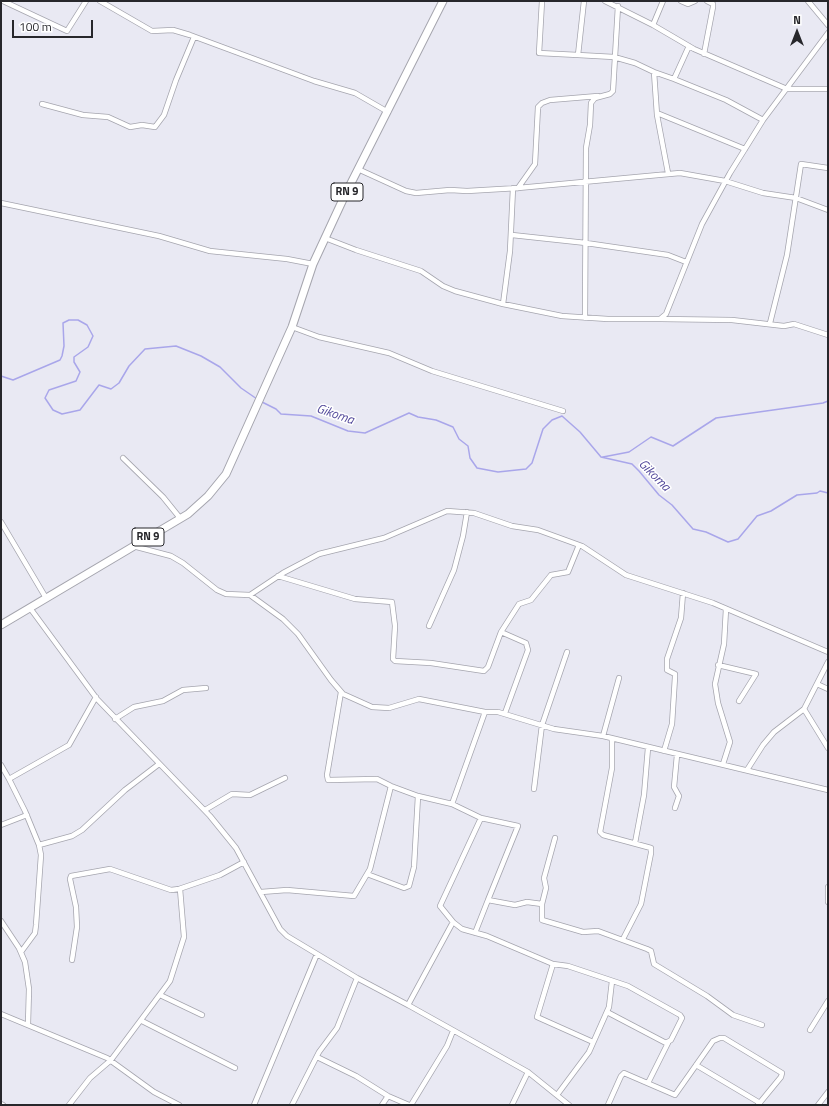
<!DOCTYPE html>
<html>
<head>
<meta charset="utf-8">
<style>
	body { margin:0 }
	#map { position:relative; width:829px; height:1106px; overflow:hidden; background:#e9e9f3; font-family:"Titillium Web",sans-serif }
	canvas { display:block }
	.frame { position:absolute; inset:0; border:2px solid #27272b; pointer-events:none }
	.north { position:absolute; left:777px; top:12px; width:40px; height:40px; -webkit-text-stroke:3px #fff; paint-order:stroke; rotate:0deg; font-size:11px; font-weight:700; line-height:16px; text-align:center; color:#27272b }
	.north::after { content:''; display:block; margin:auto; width:14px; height:18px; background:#27272b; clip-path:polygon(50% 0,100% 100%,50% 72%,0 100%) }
	.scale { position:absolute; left:12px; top:20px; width:81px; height:18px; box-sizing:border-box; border:2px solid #27272b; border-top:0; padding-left:5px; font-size:12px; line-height:14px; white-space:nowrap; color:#27272b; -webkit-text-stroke:3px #fff; paint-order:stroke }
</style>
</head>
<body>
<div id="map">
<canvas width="829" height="1106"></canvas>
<div class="frame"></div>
<div class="north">N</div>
<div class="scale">100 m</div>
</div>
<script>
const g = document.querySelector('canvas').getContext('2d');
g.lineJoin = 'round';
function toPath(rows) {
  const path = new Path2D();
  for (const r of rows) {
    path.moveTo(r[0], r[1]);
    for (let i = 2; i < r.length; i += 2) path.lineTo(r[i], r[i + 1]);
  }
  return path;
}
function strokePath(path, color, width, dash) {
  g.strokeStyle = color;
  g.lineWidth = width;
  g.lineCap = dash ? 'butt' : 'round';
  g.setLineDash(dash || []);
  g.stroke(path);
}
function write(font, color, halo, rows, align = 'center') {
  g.font = font + ' "Titillium Web",sans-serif';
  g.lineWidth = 3;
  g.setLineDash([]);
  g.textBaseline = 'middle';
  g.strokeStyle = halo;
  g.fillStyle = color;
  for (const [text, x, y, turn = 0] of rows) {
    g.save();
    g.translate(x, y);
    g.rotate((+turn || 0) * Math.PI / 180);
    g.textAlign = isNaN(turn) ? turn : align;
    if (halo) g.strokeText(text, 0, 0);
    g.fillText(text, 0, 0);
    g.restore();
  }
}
const stream = toPath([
	[1,376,13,380,60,360,62,356,64,346,63,323,69,320,78,320,87,325,93,336,88,347,74,357,74,362,80,372,76,381,49,390,45,398,53,410,62,414,80,410,99,385,111,389,119,383,129,366,145,349,176,346,201,356,220,367,241,388,257,399],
	[262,402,276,409,281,414,311,416,348,431,365,433,409,413,418,417,436,420,453,427,459,439,468,446,470,458,477,468,498,472,526,469,532,463,543,429,552,420,562,416,580,432,601,457,632,464,639,471,659,495,672,505,693,529,706,532,728,542,738,539,757,516,771,511,797,495,817,493,820,491,828,493],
	[603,457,629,452,651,437,673,446,716,418,823,403,828,401]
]);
const street = toPath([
	[3,1,67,31,86,1],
	[100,1,152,31,173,30,190,35,314,81,355,93,388,112],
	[542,1,539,53,578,55],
	[584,1,578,55,614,57,635,63,654,72],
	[605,1,653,25,694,49,787,89,828,89],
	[681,1,688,4,695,1],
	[808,1,828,25],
	[653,25,663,1],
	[704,54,713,7,713,4,707,1],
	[674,79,726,100,763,120],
	[42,104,83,115,108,117,130,127,142,125,155,127,164,115,176,80,194,37],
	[657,113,745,149],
	[360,170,406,191,416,193,450,190,467,191,518,188,680,173,725,181,763,193,796,198,828,210],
	[668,173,657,115,654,72,674,79,689,46],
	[518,188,535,164,538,107,542,103,550,100,598,96],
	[1,203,159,236,210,251,287,259,313,264],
	[512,235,586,243,668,255,686,262],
	[325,238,356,250,421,271,443,286,455,291,503,304,562,316,608,319,660,319,666,314,702,224,730,173,763,120,828,33],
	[503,304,510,251,513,188],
	[585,318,586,148,590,125,591,103,595,98,610,94,613,91,618,6],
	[661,319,732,320,784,326,794,324,828,335],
	[770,323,787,255,801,164,828,168],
	[292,327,319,337,389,353,432,371,563,411],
	[123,458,163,497,180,518],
	[1,522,46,598],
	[133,546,171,556,183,563,217,590,226,594,250,595,283,573,319,554,384,538,447,511,474,513,512,526,538,530,582,546,626,575,713,603,828,652],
	[278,576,355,599,392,602,395,626,393,659,395,661,431,663,484,671,488,667,501,632,526,643,528,650,505,713],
	[250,595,283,619,298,634,331,680,343,694,372,707,389,708,419,699,485,712,498,712,554,729,603,736,828,790],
	[30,608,97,699,210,816,236,848,280,929,287,936,357,978,408,1005,528,1072,569,1105],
	[429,626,454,570,463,536,467,512],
	[501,632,519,604,531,600,551,575,568,572,579,545],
	[718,665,756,674,739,701],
	[817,684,828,689],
	[341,692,327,775,328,780,377,779,391,786,418,796,414,867,409,886,404,888,367,874],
	[804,709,828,748],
	[115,719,134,707,163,701,183,690,206,688],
	[603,736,619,678],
	[612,740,612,768,600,832,603,835,651,848,651,853,641,904,623,939],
	[664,751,672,724,675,677,675,674,667,670,667,659,681,618,683,593],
	[723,764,730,742,718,703,715,684,724,644,726,609],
	[1,765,9,779],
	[747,770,763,745,774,732,804,709,828,662],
	[534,789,542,725,567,652],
	[418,796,452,804],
	[675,808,679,796,674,787,677,755],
	[205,810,232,794,250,795,285,778],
	[481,818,518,826,488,900],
	[1,825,27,815],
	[635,843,644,795,648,748],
	[39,845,72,836,82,830,125,790,159,764],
	[828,887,828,902],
	[261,892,287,890,354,896,370,869,391,786],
	[542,904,546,888,544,878,555,838],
	[1,921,19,948,25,962,29,989,28,1024],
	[453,922,440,906,481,818,452,804,485,712],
	[475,933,488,900,515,905,527,902,542,904,542,920,583,932,598,931,647,949,651,951,654,964,707,996,733,1015,762,1025],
	[21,952,35,933,36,925,41,855,39,845,25,811,9,779,69,745,96,697],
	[72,960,77,927,76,907,70,879,71,876,110,869,171,890,179,889,220,875,244,862],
	[553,964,537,1017,593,1042],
	[160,995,202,1015],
	[408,1005,453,922,462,929,487,936,553,964,568,966,628,986,680,1015,682,1018,671,1040,666,1043,607,1012],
	[1,1014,107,1058,154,1092,179,1105],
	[142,1021,235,1068],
	[810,1030,828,1001],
	[317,1057,356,1076,388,1096,409,1105],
	[696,1065,760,1103],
	[648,1083,668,1043],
	[557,1095,589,1052,609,1007,612,981],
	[1,1104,3,1105],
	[69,1105,90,1078,111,1060,170,981,184,937,180,889],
	[254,1105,317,954],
	[292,1105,319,1052,337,1028,357,978],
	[382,1105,388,1096],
	[411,1105,447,1046,453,1031],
	[512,1105,528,1072],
	[608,1105,621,1076,624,1073,675,1095,713,1041,720,1038,724,1038,782,1073,781,1077,758,1105],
	[818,1105,828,1092]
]);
const primary = toPath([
	[1,625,188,514,208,496,226,474,292,327,313,264,345,195,443,1]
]);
const shields = [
	[347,192,32],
	[148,537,32]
];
const shieldNames = [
	["RN 9",347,192],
	["RN 9",148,537]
];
const waterNames = [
	["Gikoma",335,415,19],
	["Gikoma",654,476,45]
];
strokePath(stream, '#a9a6ea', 1.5);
strokePath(street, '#a5a5ae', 6);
strokePath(primary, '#a5a5ae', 9);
strokePath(street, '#fff', 4.5);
strokePath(primary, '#fff', 7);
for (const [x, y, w] of shields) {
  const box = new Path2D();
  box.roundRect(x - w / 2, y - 9, w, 18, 3);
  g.fillStyle = '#fff';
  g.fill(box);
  strokePath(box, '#27272b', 1);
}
write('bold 11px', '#27272b', null, shieldNames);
write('italic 13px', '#52489a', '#fff', waterNames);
</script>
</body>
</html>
